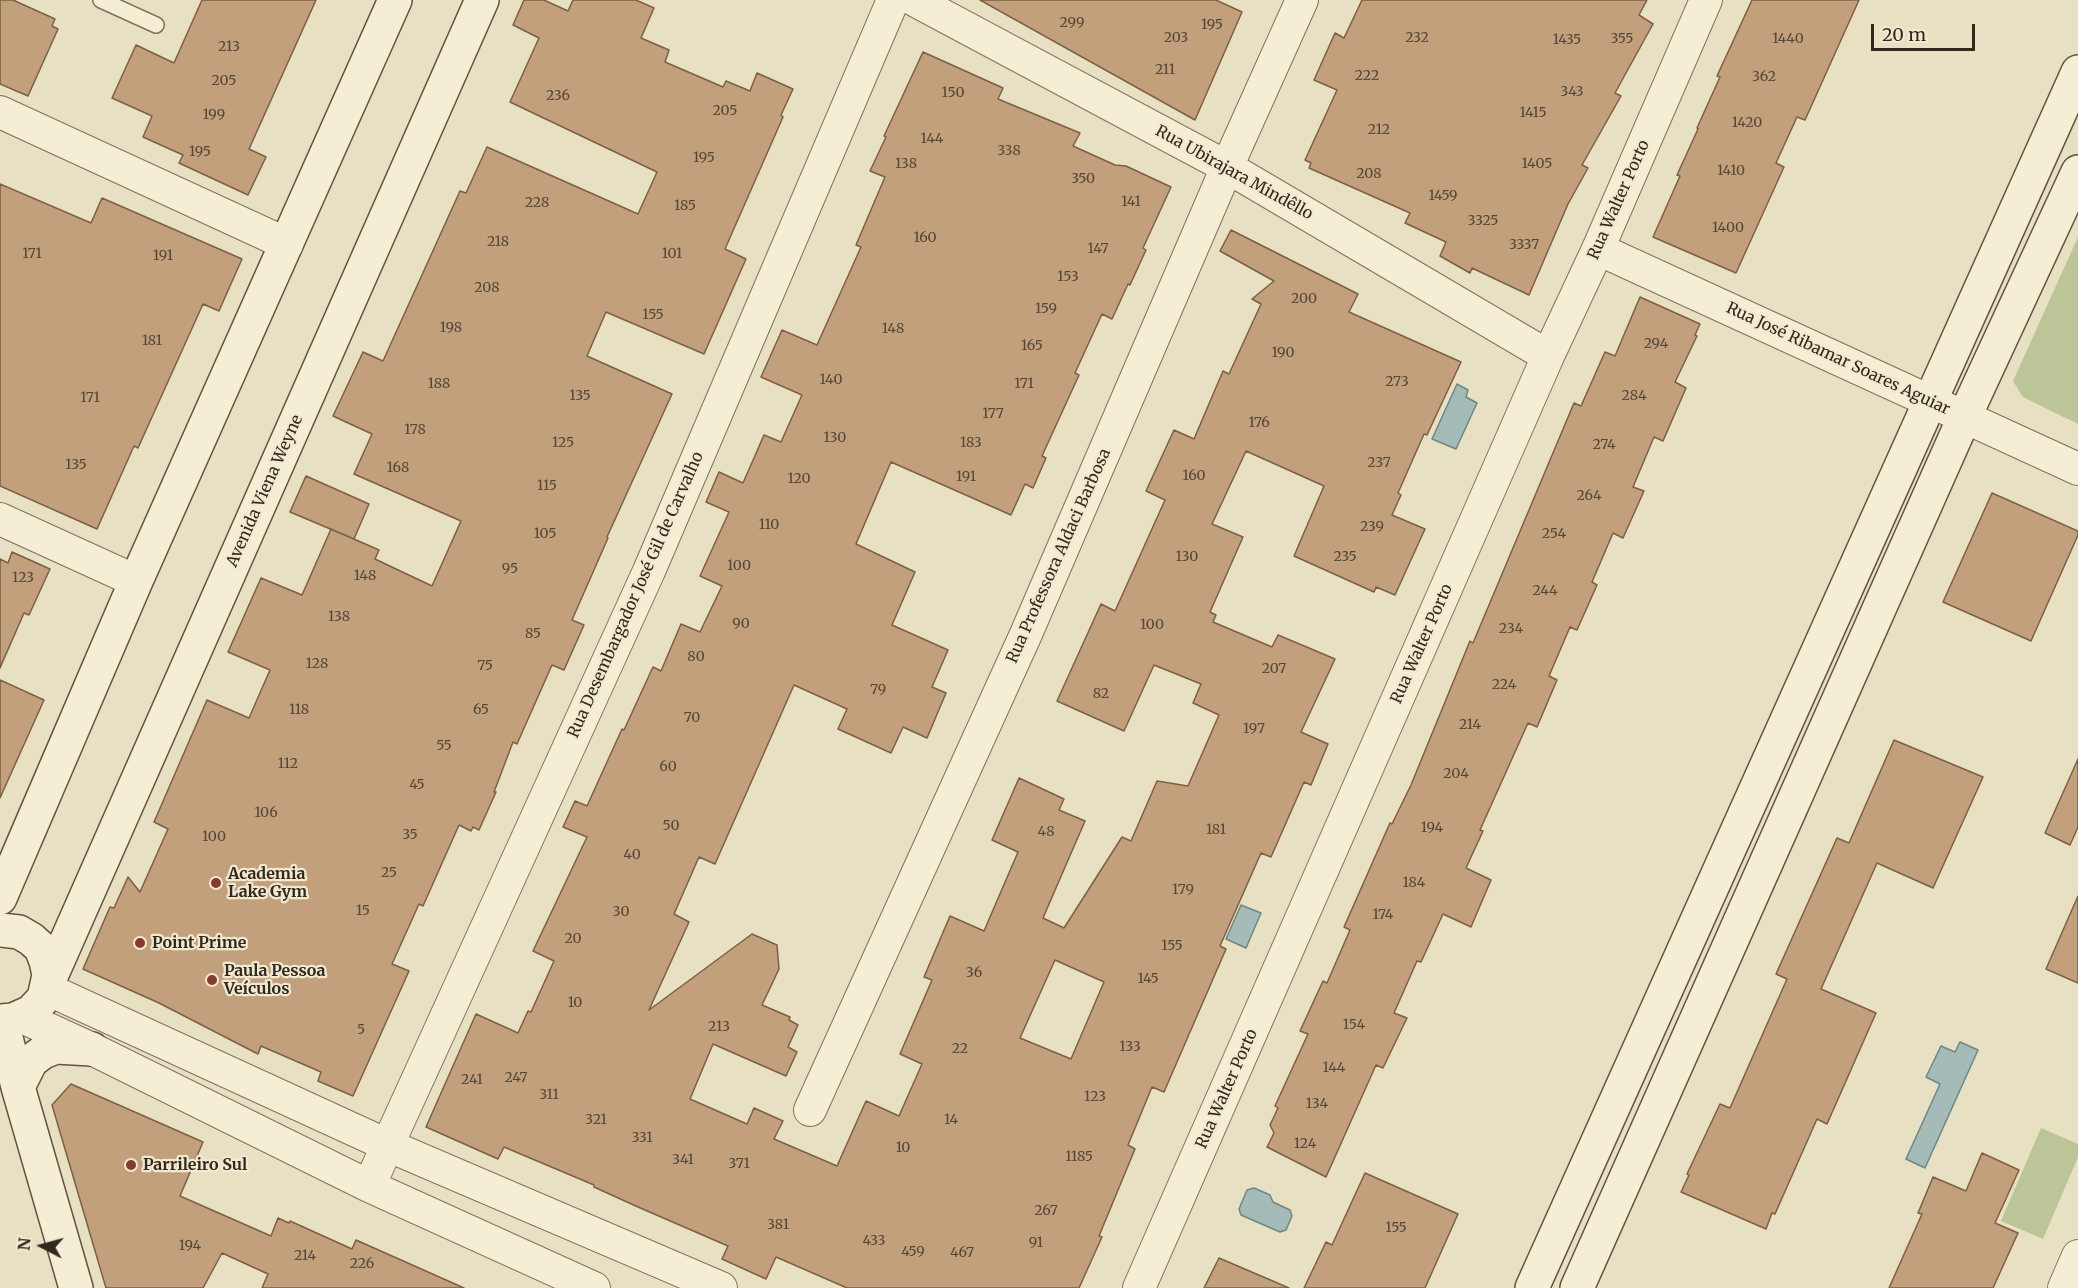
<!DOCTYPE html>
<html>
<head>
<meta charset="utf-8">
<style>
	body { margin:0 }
	#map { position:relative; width:2078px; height:1288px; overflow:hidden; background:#e8e0c2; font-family:Merriweather,serif }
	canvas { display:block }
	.north { position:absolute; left:12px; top:1216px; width:60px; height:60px; -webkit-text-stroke:4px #f1ead0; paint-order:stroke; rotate:276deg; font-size:16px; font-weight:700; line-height:24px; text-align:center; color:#31291e }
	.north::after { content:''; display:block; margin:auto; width:21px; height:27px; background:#31291e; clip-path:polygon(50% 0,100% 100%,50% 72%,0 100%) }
	.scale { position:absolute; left:1871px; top:24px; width:104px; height:27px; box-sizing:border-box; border:3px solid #31291e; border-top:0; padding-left:8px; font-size:18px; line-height:21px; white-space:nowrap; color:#31291e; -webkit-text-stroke:4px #f1ead0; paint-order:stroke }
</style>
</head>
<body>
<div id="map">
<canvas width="2078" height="1288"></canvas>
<div class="north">N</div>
<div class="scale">20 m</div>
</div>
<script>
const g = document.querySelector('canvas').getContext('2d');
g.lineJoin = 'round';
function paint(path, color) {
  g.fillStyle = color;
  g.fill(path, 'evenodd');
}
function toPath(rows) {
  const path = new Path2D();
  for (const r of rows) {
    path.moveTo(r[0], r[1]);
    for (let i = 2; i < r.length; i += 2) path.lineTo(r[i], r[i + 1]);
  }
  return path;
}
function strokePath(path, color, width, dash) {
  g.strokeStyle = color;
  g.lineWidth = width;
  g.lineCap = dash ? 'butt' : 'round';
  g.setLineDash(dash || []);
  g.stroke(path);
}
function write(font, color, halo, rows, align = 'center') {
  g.font = font + ' Merriweather,serif';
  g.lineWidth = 4.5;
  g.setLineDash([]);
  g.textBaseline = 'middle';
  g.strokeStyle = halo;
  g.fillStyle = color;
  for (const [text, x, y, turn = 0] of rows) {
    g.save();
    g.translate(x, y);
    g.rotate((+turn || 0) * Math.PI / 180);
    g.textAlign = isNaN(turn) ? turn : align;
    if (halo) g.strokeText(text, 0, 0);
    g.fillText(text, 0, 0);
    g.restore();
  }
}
const green = toPath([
	[2078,237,2078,424,2023,397,2013,381],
	[2041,1128,2078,1144,2078,1157,2043,1239,2001,1221]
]);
const water = toPath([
	[1457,384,1468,390,1466,397,1477,403,1456,449,1432,439,1457,384],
	[1241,905,1261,913,1246,948,1226,939,1241,905],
	[1960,1042,1978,1050,1925,1168,1906,1159,1940,1084,1926,1077,1941,1046,1955,1052,1960,1042],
	[1254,1188,1270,1195,1273,1202,1290,1210,1292,1216,1286,1230,1280,1232,1241,1215,1239,1209,1247,1190,1254,1188]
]);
const building = toPath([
	[0,0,13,0,55,19,52,26,58,29,28,96,0,84,0,0],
	[202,0,316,0,249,149,266,157,248,195,179,163,183,155,143,137,152,116,112,98,136,45,174,63,202,0],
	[524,0,544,0,568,11,573,0,636,0,654,8,641,38,669,50,665,62,723,87,726,81,750,91,757,73,793,89,781,115,783,117,725,249,746,259,704,354,606,312,587,356,672,394,607,537,608,538,572,620,584,625,564,670,552,665,517,744,513,742,494,792,496,792,479,830,473,827,471,831,459,825,423,906,419,904,392,964,409,971,353,1096,318,1081,321,1072,261,1046,258,1054,159,1003,83,969,110,907,114,908,128,877,140,892,168,829,154,822,207,700,249,718,270,670,228,652,261,578,302,595,331,529,379,550,375,559,432,586,461,521,354,474,372,434,333,416,363,352,383,361,460,191,466,193,487,147,638,214,657,172,510,102,539,38,513,25,524,0],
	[980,0,1216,0,1242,12,1195,120,980,0],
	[1362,0,1647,0,1639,15,1653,24,1615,93,1621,96,1582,165,1588,168,1568,204,1529,295,1472,268,1470,273,1440,256,1446,242,1405,223,1410,213,1309,168,1311,163,1305,160,1337,90,1314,80,1335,33,1344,38,1362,0],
	[1752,0,1859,0,1805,120,1797,117,1776,163,1784,167,1736,273,1653,237,1680,176,1677,175,1698,129,1697,128,1720,77,1717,76,1752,0],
	[923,52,1003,88,998,99,1080,133,1073,146,1115,165,1126,166,1171,187,1143,248,1146,250,1130,285,1128,284,1112,319,1102,314,1075,373,1079,375,1042,456,1046,458,1033,488,1025,484,1011,515,891,462,856,544,915,572,892,625,948,650,932,687,946,693,927,738,903,727,891,753,838,729,847,709,794,685,715,864,699,857,674,914,689,922,649,1010,752,934,777,945,779,969,762,1005,790,1017,789,1020,798,1025,788,1047,797,1052,786,1076,713,1044,690,1099,747,1124,754,1108,783,1121,774,1139,837,1166,866,1101,899,1116,922,1064,900,1054,932,980,924,977,950,916,984,931,1018,852,992,840,1019,778,1064,799,1059,810,1085,821,1043,918,1064,928,1122,837,1131,841,1157,781,1188,786,1219,715,1193,703,1201,684,1154,665,1124,731,1057,701,1101,604,1115,611,1165,500,1146,491,1174,430,1194,439,1223,371,1229,374,1261,304,1252,299,1274,281,1220,251,1231,230,1358,294,1349,312,1461,362,1427,435,1424,434,1398,493,1401,495,1392,515,1425,529,1395,595,1376,587,1374,592,1294,556,1324,486,1246,451,1212,524,1243,537,1210,612,1216,615,1213,622,1272,647,1278,635,1335,659,1301,732,1328,744,1311,785,1304,782,1271,857,1261,853,1220,946,1226,949,1164,1092,1152,1087,1128,1145,1135,1149,1099,1236,1102,1237,1079,1288,847,1288,776,1257,766,1279,722,1259,728,1246,638,1207,594,1187,594,1185,504,1147,498,1159,426,1127,476,1014,518,1033,528,1011,531,1012,554,961,533,951,587,837,563,827,575,801,587,806,622,729,624,730,653,667,661,671,681,624,700,632,722,586,700,576,729,512,706,502,719,472,743,483,764,435,781,442,802,395,761,377,782,330,817,345,861,247,856,245,885,177,870,171,886,137,884,136,923,52],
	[1055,960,1104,982,1071,1059,1020,1038,1055,960],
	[0,184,91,223,102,198,242,259,219,311,203,304,138,448,134,446,97,529,0,486,0,184],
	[1640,297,1700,324,1695,335,1697,336,1675,382,1686,388,1663,441,1654,437,1633,487,1644,491,1623,538,1613,533,1592,582,1597,585,1577,630,1570,627,1549,676,1557,680,1537,727,1528,723,1480,830,1483,831,1466,868,1491,880,1471,927,1443,914,1421,962,1417,961,1394,1013,1407,1018,1383,1068,1376,1065,1326,1177,1267,1147,1274,1133,1270,1125,1278,1108,1275,1106,1308,1034,1300,1031,1323,981,1327,983,1350,930,1344,927,1390,823,1392,824,1411,785,1470,641,1473,643,1574,403,1581,406,1605,352,1615,356,1640,297],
	[306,476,369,504,354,539,290,512,306,476],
	[1992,493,2078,531,2078,535,2031,641,1943,602,1992,493],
	[12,552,50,569,29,615,24,613,0,668,0,559,8,563,12,552],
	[0,680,44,700,0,798,0,680],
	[1894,740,1983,777,1933,888,1877,863,1821,989,1876,1013,1827,1124,1817,1119,1775,1214,1772,1213,1766,1229,1681,1192,1689,1175,1687,1174,1720,1104,1730,1108,1787,979,1776,974,1837,838,1849,843,1894,740],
	[2078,759,2078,827,2070,845,2045,833,2078,759],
	[2078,896,2078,983,2046,969,2078,896],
	[71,1084,203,1142,180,1196,271,1236,278,1218,289,1223,290,1221,352,1249,356,1240,464,1288,262,1288,268,1274,222,1253,203,1288,106,1288,52,1105,71,1084],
	[1982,1153,2019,1170,1995,1223,2018,1233,1993,1288,1889,1288,1922,1214,1918,1213,1933,1177,1966,1191,1982,1153],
	[1365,1173,1458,1214,1425,1288,1304,1288,1326,1242,1332,1245,1365,1173],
	[1219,1258,1289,1288,1204,1288,1219,1258]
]);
const lane = toPath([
	[101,0,156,25]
]);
const street = toPath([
	[914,0,1227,167,1548,356],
	[0,112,287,244],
	[1598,249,2078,469],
	[0,519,136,581],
	[47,989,387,1145,721,1288],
	[22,1017,92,1049,369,1186,594,1288],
	[810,1110,1026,634,1227,167,1302,0],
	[369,1186,649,571,893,0],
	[1139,1288,1548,356,1598,249,1706,0],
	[2064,1288,2078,1256]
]);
const secondary = toPath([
	[0,898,136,581,395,0],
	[0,930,19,932,31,939,41,948,46,961,49,975,44,998,31,1012,13,1020,0,1021],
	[48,983,482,0],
	[2,1021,18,1087,76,1288],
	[18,1087,31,1061,43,1052,56,1047,92,1049],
	[1532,1288,2078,72],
	[1577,1288,1964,418,2078,172]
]);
const markers = [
	[216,883,6,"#883932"],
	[140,943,6,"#883932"],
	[212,980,6,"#883932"],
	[131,1165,6,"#883932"]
];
const numberNames = [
	["299",1072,23],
	["195",1212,25],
	["203",1176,38],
	["232",1417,38],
	["355",1622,39],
	["1440",1788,39],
	["1435",1567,40],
	["213",229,47],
	["211",1165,70],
	["222",1367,76],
	["362",1764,77],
	["205",224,81],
	["343",1572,92],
	["150",953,93],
	["236",558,96],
	["205",725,111],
	["1415",1533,113],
	["199",214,115],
	["1420",1747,123],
	["212",1379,130],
	["144",932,139],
	["338",1009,151],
	["195",200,152],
	["195",704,158],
	["138",906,164],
	["1405",1537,164],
	["1410",1731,171],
	["208",1369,174],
	["350",1083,179],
	["1459",1443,196],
	["141",1131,202],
	["228",537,203],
	["185",685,206],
	["3325",1483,221],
	["1400",1728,228],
	["160",925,238],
	["218",498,242],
	["3337",1524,245],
	["147",1098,249],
	["171",32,254],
	["101",672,254],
	["191",163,256],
	["153",1068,277],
	["208",487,288],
	["200",1304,299],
	["159",1046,309],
	["155",653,315],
	["198",451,328],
	["148",893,329],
	["181",152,341],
	["294",1656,344],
	["165",1032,346],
	["190",1283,353],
	["140",831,380],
	["273",1397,382],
	["188",439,384],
	["171",1024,384],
	["135",580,396],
	["284",1634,396],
	["171",90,398],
	["177",993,414],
	["176",1259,423],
	["178",415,430],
	["130",835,438],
	["125",563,443],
	["183",971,443],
	["274",1604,445],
	["237",1379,463],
	["135",76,465],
	["168",398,468],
	["160",1194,476],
	["191",966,477],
	["120",799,479],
	["115",547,486],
	["264",1589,496],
	["110",769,525],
	["239",1372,527],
	["105",545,534],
	["254",1554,534],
	["130",1187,557],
	["235",1345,557],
	["100",739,566],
	["95",510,569],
	["148",365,576],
	["123",23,578],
	["244",1545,591],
	["138",339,617],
	["90",741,624],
	["100",1152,625],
	["234",1511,629],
	["85",533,634],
	["80",696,657],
	["128",317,664],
	["75",485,666],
	["207",1274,669],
	["224",1504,685],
	["79",878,690],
	["82",1101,694],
	["118",299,710],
	["65",481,710],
	["70",692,718],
	["214",1470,725],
	["197",1254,729],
	["55",444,746],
	["112",288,764],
	["60",668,767],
	["204",1456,774],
	["45",417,785],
	["106",266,813],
	["50",671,826],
	["194",1432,828],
	["181",1216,830],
	["48",1046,832],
	["35",410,835],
	["100",214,837],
	["40",632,855],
	["25",389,873],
	["184",1414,883],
	["179",1183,890],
	["15",363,911],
	["30",621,912],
	["174",1383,915],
	["20",573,939],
	["155",1172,946],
	["36",974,973],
	["145",1148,979],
	["10",575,1003],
	["154",1354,1025],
	["213",719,1027],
	["5",361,1030],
	["133",1130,1047],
	["22",960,1049],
	["144",1334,1068],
	["247",516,1078],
	["241",472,1080],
	["311",549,1095],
	["123",1095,1097],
	["134",1317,1104],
	["321",596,1120],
	["14",951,1120],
	["331",642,1138],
	["124",1305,1144],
	["10",903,1148],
	["1185",1079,1157],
	["341",683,1160],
	["371",739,1164],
	["267",1046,1211],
	["381",778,1225],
	["155",1396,1228],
	["433",874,1241],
	["91",1036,1243],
	["194",190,1246],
	["459",913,1252],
	["467",962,1253],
	["214",305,1256],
	["226",362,1264]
];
const streetNames = [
	["Rua Ubirajara Mindêllo",1234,173,29],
	["Rua Walter Porto",1619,200,-66],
	["Rua José Ribamar Soares Aguiar",1838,359,25],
	["Avenida Viena Weyne",265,491,-66],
	["Rua Professora Aldaci Barbosa",1059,556,-66],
	["Rua Desembargador José Gil de Carvalho",636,595,-66],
	["Rua Walter Porto",1422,644,-66],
	["Rua Walter Porto",1227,1089,-66]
];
const poiNames = [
	["Academia",228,874],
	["Lake Gym",228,892],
	["Point Prime",152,943],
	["Paula Pessoa",224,971],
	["Veículos",224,989],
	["Parrileiro Sul",143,1165]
];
paint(green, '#bbc597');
paint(water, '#a4bbb7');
strokePath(water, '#6c8884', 1.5);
paint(building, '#c2a07c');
strokePath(building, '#7c5f44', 1.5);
strokePath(lane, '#80725b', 18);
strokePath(street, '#80725b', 34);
strokePath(secondary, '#62533e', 36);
strokePath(lane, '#f4eed4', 15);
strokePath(street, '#f4eed4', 32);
strokePath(secondary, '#f4eed4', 33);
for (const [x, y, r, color] of markers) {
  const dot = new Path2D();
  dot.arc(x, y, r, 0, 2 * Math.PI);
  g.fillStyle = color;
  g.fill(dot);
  strokePath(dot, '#f1ead0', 2);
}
write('14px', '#554736', null, numberNames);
write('16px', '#31291e', '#f1ead0', streetNames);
write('bold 16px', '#31291e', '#f1ead0', poiNames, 'left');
</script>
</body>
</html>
